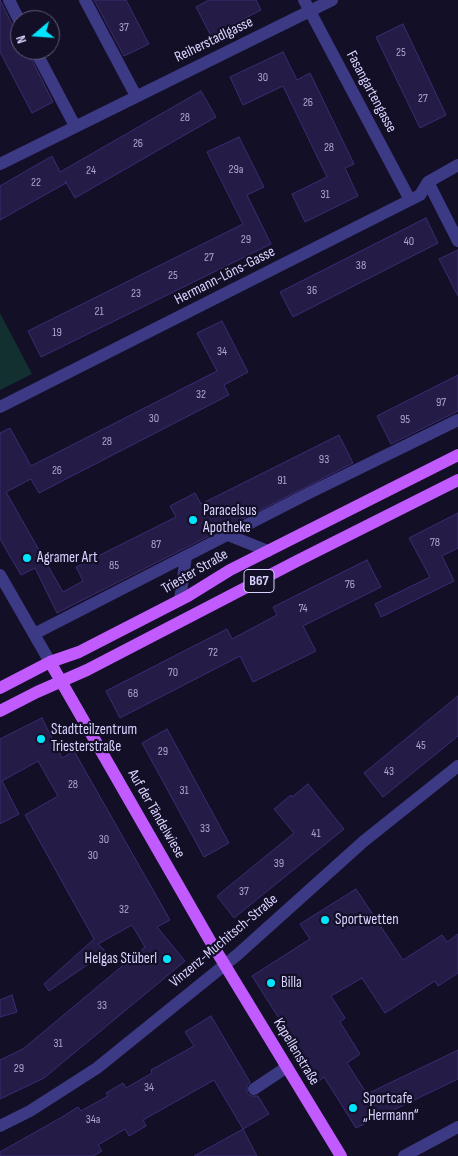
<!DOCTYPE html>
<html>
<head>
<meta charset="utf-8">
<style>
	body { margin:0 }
	#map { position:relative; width:458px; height:1156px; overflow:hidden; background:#130f26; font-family:"Sofia Sans Condensed",sans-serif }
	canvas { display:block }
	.north { position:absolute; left:10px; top:10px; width:50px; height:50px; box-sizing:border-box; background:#130f26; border:1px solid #625e7d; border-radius:50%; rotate:252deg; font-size:14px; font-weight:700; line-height:20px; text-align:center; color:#d9d4ff }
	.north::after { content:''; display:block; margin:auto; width:18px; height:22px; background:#00e5ff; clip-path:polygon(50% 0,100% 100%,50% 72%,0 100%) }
</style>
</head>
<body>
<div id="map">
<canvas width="458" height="1156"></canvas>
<div class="north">N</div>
</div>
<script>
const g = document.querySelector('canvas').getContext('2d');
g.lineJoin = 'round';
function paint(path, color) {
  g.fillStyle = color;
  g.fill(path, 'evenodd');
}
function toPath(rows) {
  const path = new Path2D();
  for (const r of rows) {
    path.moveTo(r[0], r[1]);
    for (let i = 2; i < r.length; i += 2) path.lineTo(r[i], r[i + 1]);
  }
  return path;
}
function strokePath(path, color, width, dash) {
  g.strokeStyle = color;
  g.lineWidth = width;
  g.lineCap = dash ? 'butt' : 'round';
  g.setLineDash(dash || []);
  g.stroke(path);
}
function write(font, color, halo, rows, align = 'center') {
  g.font = font + ' "Sofia Sans Condensed",sans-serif';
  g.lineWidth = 4.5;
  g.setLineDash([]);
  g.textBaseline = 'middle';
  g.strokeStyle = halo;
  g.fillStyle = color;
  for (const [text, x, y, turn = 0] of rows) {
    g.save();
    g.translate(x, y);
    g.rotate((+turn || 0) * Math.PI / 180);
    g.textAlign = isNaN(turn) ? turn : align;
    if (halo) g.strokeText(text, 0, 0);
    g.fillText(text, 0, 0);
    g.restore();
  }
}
const green = toPath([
	[0,313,32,374,0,390]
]);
const building = toPath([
	[0,0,13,26,20,30,20,50,27,50,53,102,32,113,0,52,0,0],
	[94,0,126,0,149,44,124,56,94,0],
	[209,0,256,0,261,10,211,36,196,7,209,0],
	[403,24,446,115,420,128,376,37,403,24],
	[283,52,297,80,310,73,354,164,345,168,358,196,305,222,292,194,327,177,283,86,243,105,230,77,283,52],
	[201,91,216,117,75,198,65,181,66,183,0,220,0,186,52,156,60,172,201,91],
	[239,137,264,187,247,195,271,244,41,357,28,331,243,224,207,152,239,137],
	[426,218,438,243,293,317,280,292,426,218],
	[458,250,458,296,439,259,458,250],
	[222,321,248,372,224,385,229,395,39,493,31,479,6,492,63,592,83,581,76,567,176,517,170,506,195,493,201,504,339,435,353,463,57,613,35,568,21,575,0,539,0,433,10,428,31,466,217,371,197,333,222,321],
	[458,375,458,411,391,444,377,416,458,375],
	[458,513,458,548,442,556,454,581,381,617,375,604,430,577,409,538,458,513],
	[367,560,381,587,303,626,316,651,253,682,240,656,120,718,106,691,227,629,232,639,277,615,273,607,367,560],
	[458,696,458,736,383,797,364,773,458,696],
	[42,718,62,758,74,751,170,920,157,927,185,961,44,1078,0,1099,0,1060,23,1049,145,947,132,925,98,944,106,952,49,991,44,984,94,939,25,815,58,796,38,761,2,781,19,814,0,824,0,739,42,718],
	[167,729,229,843,204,857,142,743,167,729],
	[308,784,344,829,234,918,217,896,294,833,274,809,291,795,292,797,308,784],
	[356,889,403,960,442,935,447,942,458,934,458,973,438,986,435,981,385,1013,362,978,331,996,345,1018,340,1022,360,1054,347,1063,367,1094,458,1050,458,1079,356,1128,324,1077,319,1081,252,976,310,939,300,924,356,889],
	[12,995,17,1012,0,1017,0,1000,12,995],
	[211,1016,250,1082,247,1086,247,1093,251,1096,258,1096,269,1114,243,1129,257,1156,194,1156,243,1129,214,1080,143,1120,146,1126,129,1136,125,1129,98,1145,102,1151,93,1156,0,1156,0,1152,62,1117,78,1107,81,1111,108,1096,106,1093,123,1083,126,1088,152,1073,151,1070,194,1046,185,1032,211,1016]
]);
const minor = toPath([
	[9,0,20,22],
	[85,0,136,96],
	[304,0,410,200],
	[35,50,75,126],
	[0,164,332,0],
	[428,182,458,241],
	[0,407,420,195,428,182,458,165],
	[228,535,268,551],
	[0,575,50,662],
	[180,600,186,556],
	[34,634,307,494,458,420],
	[254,1089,287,1067],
	[0,1126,30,1111,97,1068,237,955,364,841,458,766],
	[404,1156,458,1127]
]);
const major = toPath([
	[50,662,209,939,341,1156],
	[0,688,50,662,79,652,188,596,230,570,458,455],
	[0,711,37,692,87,670,297,561,458,480]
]);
const markers = [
	[193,520,5,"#00e5ff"],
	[27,558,5,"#00e5ff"],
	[41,739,5,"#00e5ff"],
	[325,920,5,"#00e5ff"],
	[167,959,5,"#00e5ff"],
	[271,983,5,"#00e5ff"],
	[353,1108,5,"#00e5ff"]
];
const numberNames = [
	["37",124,28],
	["25",401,53],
	["30",263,78],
	["27",423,99],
	["26",308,103],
	["28",185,118],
	["26",138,144],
	["28",329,148],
	["29a",236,170],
	["24",91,171],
	["22",36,183],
	["31",325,195],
	["29",246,240],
	["40",409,242],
	["27",209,258],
	["38",361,266],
	["25",173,276],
	["36",312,291],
	["23",136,294],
	["21",99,312],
	["19",57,333],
	["34",222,352],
	["32",201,395],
	["97",441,403],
	["30",154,419],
	["95",405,420],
	["28",107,442],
	["93",324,460],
	["26",57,471],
	["91",282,481],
	["78",435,543],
	["87",156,545],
	["85",114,566],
	["76",350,585],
	["74",303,609],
	["72",213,653],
	["70",173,673],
	["68",133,694],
	["45",421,746],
	["29",163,752],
	["43",389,772],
	["28",73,785],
	["31",184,791],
	["33",205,829],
	["41",316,834],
	["30",104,840],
	["30",93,856],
	["39",279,864],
	["37",244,892],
	["32",124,910],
	["33",102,1006],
	["31",58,1044],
	["29",19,1069],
	["34",149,1088],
	["34a",93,1120]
];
const shields = [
	[259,581,30]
];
const shieldNames = [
	["B67",259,581]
];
const streetNames = [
	["Reiherstadlgasse",214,40,-26],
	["Fasangartengasse",371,92,62],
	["Hermann-Löns-Gasse",225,276,-27],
	["Triester Straße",195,572,-30],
	["Auf der Tändelwiese",156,814,60],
	["Vinzenz-Muchitsch-Straße",224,941,-40],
	["Kapellenstraße",296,1052,59]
];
const poiNames = [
	["Paracelsus",203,511],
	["Apotheke",203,528],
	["Agramer Art",37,558],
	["Stadtteilzentrum",51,730],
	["Triesterstraße",51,747],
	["Sportwetten",335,920],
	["Helgas Stüberl",157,959,"right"],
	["Billa",281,983],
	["Sportcafe",363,1099],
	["„Hermann“",363,1116]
];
paint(green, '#12302f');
paint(building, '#241b47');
strokePath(building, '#3b2d73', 1);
strokePath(minor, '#3d3a85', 12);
strokePath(major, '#c25bff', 12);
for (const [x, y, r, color] of markers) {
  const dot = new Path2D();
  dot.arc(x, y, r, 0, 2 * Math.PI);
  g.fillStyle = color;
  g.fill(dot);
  strokePath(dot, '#130f26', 2);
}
write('12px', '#aca6d1', null, numberNames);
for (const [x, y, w] of shields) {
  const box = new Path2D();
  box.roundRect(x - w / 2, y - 11.5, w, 23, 4);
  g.fillStyle = '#130f26';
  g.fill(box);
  strokePath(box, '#d9d4ff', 1);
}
write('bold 14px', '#d9d4ff', null, shieldNames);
write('15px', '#d9d4ff', '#130f26', streetNames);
write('15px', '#d9d4ff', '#130f26', poiNames, 'left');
</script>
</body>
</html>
